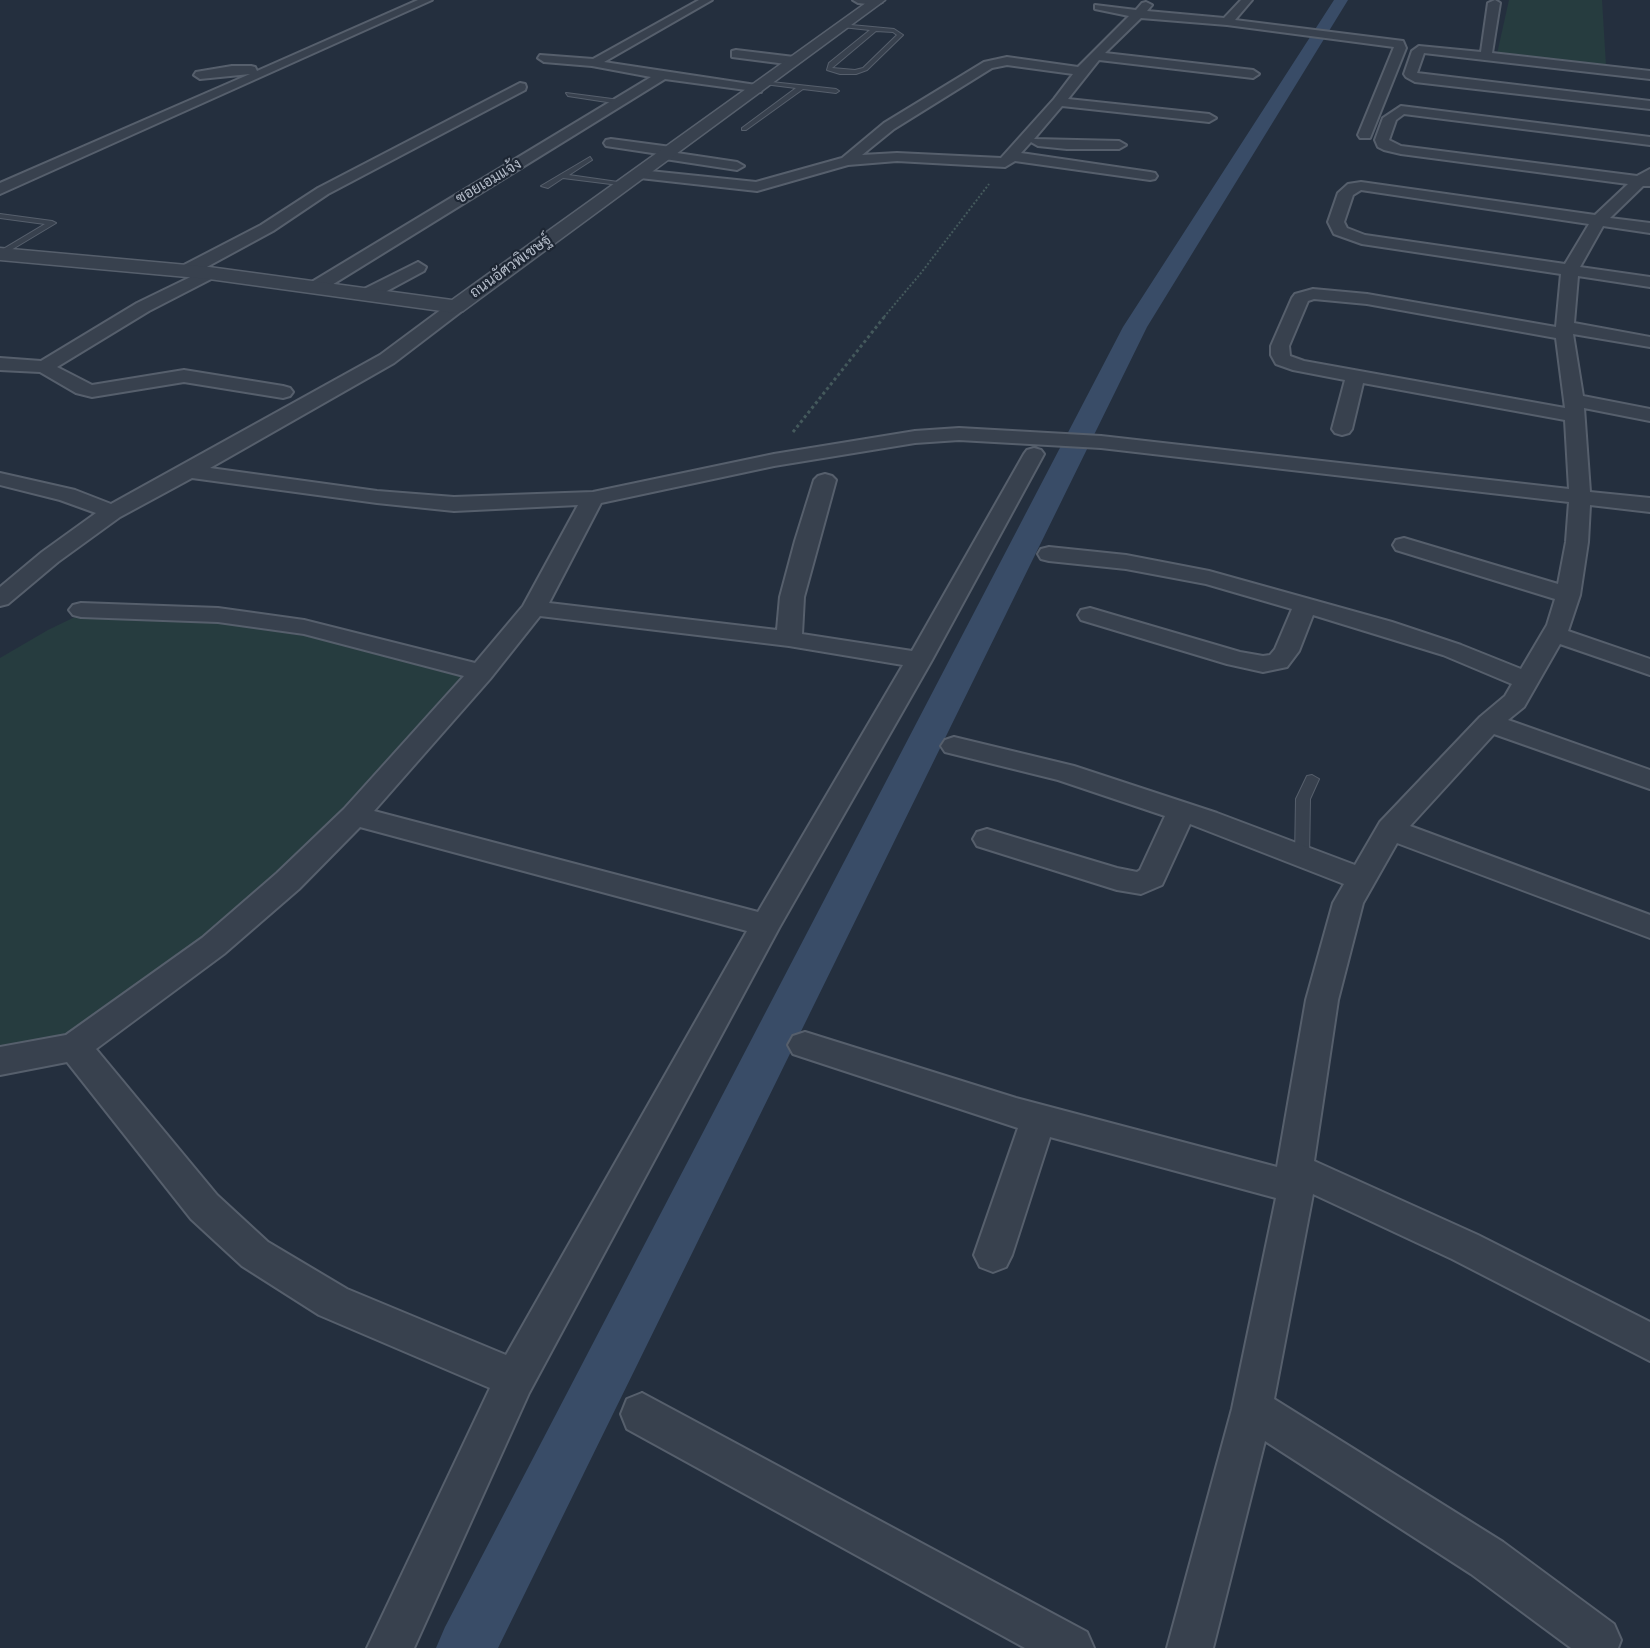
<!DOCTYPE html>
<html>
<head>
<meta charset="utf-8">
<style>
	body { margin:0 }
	canvas { display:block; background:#242f3e }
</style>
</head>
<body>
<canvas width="1650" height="1648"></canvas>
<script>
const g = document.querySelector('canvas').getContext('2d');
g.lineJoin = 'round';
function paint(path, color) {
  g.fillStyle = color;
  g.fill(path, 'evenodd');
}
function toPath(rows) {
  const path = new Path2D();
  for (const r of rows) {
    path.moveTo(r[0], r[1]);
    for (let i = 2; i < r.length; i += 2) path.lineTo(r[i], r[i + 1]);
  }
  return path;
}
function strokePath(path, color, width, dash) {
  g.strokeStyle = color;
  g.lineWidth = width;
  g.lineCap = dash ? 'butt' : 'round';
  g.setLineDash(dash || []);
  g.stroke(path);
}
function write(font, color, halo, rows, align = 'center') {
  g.font = font + ' "Sofia Sans Condensed",Sarabun,sans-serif';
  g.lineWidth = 4.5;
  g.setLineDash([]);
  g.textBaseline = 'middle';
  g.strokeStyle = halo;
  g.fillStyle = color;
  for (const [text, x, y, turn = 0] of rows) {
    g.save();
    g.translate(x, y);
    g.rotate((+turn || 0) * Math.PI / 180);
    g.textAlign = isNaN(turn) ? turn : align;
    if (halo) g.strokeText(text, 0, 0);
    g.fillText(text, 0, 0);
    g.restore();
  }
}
const green = toPath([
	[1509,0,1602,0,1606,66,1497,54],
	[77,616,213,622,298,635,385,649,466,676,334,822,99,1048,0,1062,0,658,48,630]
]);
const canal = toPath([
	[1334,0,1348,0,1147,327,498,1648,436,1648,445,1627,1123,327,1334,0]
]);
const pathFar1 = toPath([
	[884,317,921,273,989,184]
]);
const path = toPath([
	[793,432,885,316]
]);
const service = toPath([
	[840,24,894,29,903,35,867,70,856,74,840,74,827,70,829,63,870,30,842,27,840,24],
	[876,31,893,32,897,35,863,68,855,70,832,68,876,31],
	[762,81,836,89,839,91,836,93,803,89,746,130,742,130,742,128,796,88,764,84,762,81],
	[566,93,620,100,623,102,620,104,568,96,566,93],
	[590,157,592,160,569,175,625,183,627,184,627,186,563,178,548,188,541,186,590,157],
	[0,214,52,221,56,223,1,256,0,251,45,224,0,218,0,214],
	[1312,775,1319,779,1310,799,1309,858,1302,863,1295,858,1296,799,1307,776,1312,775]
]);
const minor = toPath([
	[418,0,432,0,0,194,0,183,250,74,200,79,194,75,196,72,232,66,251,66,255,67,257,71,418,0],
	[699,0,712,0,604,62,756,85,761,86,762,89,761,92,665,79,322,291,310,291,307,287,310,283,651,77,592,66,544,62,538,58,540,55,593,59,699,0],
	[853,0,880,0,882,2,876,5,858,3,853,0],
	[1241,0,1252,0,1235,20,1403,41,1406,48,1370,138,1360,138,1358,135,1394,47,1227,25,1141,18,1105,53,1253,70,1259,74,1253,78,1099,60,1068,99,1209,114,1216,118,1209,122,1062,106,1034,139,1119,141,1126,145,1119,149,1067,149,1038,146,1031,142,1021,153,1150,172,1155,173,1157,176,1155,179,1150,180,1015,161,1005,167,897,161,848,165,757,191,640,178,633,174,640,170,756,182,842,158,884,123,984,62,1007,57,1078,67,1129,16,1095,9,1095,5,1136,10,1142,3,1146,2,1152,5,1147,11,1224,18,1241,0],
	[1007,65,1073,74,1054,99,1001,158,897,153,862,155,894,129,992,68,1007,65],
	[1495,0,1500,3,1492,53,1650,71,1650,79,1424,53,1417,73,1650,101,1650,109,1415,82,1406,77,1404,74,1412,51,1419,46,1481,52,1488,3,1495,0],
	[736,50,794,57,800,61,794,65,732,57,732,51,736,50],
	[520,83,525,84,526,87,525,90,328,194,273,231,192,275,186,276,178,271,180,267,261,225,318,188,520,83],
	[1401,106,1650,137,1650,145,1404,114,1396,120,1389,140,1401,146,1637,176,1650,169,1650,186,1643,186,1610,218,1650,223,1650,233,1603,226,1580,267,1650,277,1650,287,1578,276,1574,323,1650,337,1650,347,1573,334,1583,396,1650,409,1650,421,1584,408,1590,492,1650,498,1650,512,1590,505,1588,542,1580,595,1568,631,1650,659,1650,675,1560,644,1524,707,1508,720,1650,770,1650,789,1494,734,1410,826,1650,915,1650,938,1397,843,1363,903,1338,1000,1314,1161,1478,1235,1650,1322,1650,1361,1452,1259,1313,1194,1274,1399,1503,1542,1614,1624,1621,1640,1618,1648,1571,1648,1471,1574,1265,1441,1213,1648,1167,1648,1232,1409,1276,1198,1050,1137,1012,1255,1006,1267,993,1272,980,1267,974,1255,1018,1128,793,1054,788,1045,793,1036,805,1032,1016,1098,1277,1167,1306,1000,1333,903,1344,884,1190,824,1162,885,1141,894,1117,890,977,846,973,839,977,832,987,829,1117,868,1137,872,1140,870,1165,816,1058,780,945,752,941,746,945,740,954,737,1074,766,1217,813,1355,865,1380,822,1480,717,1505,696,1512,684,1443,655,1313,615,1299,651,1287,667,1263,672,1227,664,1081,620,1078,615,1081,610,1090,608,1240,652,1263,656,1270,655,1275,649,1292,609,1206,584,1126,569,1049,561,1041,559,1038,554,1041,549,1049,547,1126,555,1209,571,1392,622,1461,645,1521,669,1547,625,1555,599,1396,550,1393,545,1396,540,1404,538,1558,584,1566,542,1569,502,1101,448,959,440,915,443,774,466,601,503,549,603,777,630,780,597,795,541,814,480,818,476,825,474,832,476,836,480,804,597,802,634,912,651,1024,454,1027,450,1034,448,1041,450,1044,454,932,660,779,928,529,1393,414,1648,367,1648,490,1388,319,1315,242,1266,191,1219,67,1062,0,1075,0,1047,66,1035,202,938,277,873,344,809,464,676,304,634,218,622,81,617,73,615,69,610,73,605,81,603,218,608,304,620,475,663,523,606,578,505,454,511,377,503,192,478,120,517,58,562,8,604,0,606,0,587,42,552,96,513,60,500,0,485,0,473,75,490,111,504,380,355,450,303,456,302,462,303,465,307,462,311,394,363,210,468,377,491,454,497,593,492,774,454,915,431,959,428,1101,436,1569,489,1565,420,1363,383,1352,429,1349,433,1342,435,1335,433,1332,429,1345,380,1293,370,1276,364,1271,355,1271,346,1292,298,1295,294,1313,289,1367,294,1556,327,1561,274,1362,244,1334,234,1328,222,1338,193,1348,184,1361,182,1595,215,1628,184,1401,154,1384,150,1378,147,1375,140,1383,118,1401,106],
	[1361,190,1589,224,1565,264,1365,235,1347,228,1344,222,1353,195,1361,190],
	[1314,299,1367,304,1556,338,1565,408,1304,361,1290,356,1289,346,1308,301,1314,299],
	[540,616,789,646,903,665,758,912,374,811,490,679,540,616],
	[360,827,747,931,506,1355,347,1289,268,1242,217,1195,96,1049,224,954,299,889,360,827],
	[611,139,671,147,676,148,677,153,737,162,744,166,737,170,665,159,660,158,659,154,606,146,604,143,606,140,611,139],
	[418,262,426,267,424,271,374,298,362,298,359,294,362,290,418,262],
	[209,268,217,273,215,277,149,311,57,367,92,385,184,370,283,386,290,388,293,392,290,396,283,398,184,382,92,397,76,393,40,372,0,370,0,358,41,361,137,303,209,268],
	[642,1393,1087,1632,1094,1648,1025,1648,627,1429,621,1414,627,1399,642,1393]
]);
const tertiary = toPath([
	[870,0,885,0,463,311,456,313,209,279,0,260,0,248,209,267,452,300,870,0]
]);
const farStreetnames = [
	["ซอยเอมแจ้ง",489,182,-31],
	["ถนนอัศวพิเชษฐ์",511,267,-36]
];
paint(green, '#263c3f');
paint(canal, '#394c67');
strokePath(service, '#565f6c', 2);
strokePath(minor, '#565f6c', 4);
strokePath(tertiary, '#565f6c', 3);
strokePath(pathFar1, '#44595c', 2, [2, 2]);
strokePath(path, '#44595c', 3, [3, 3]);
paint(service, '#38414e');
paint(minor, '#38414e');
paint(tertiary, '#38414e');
write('15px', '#b4bcc9', '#1d2633', farStreetnames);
</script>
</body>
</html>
